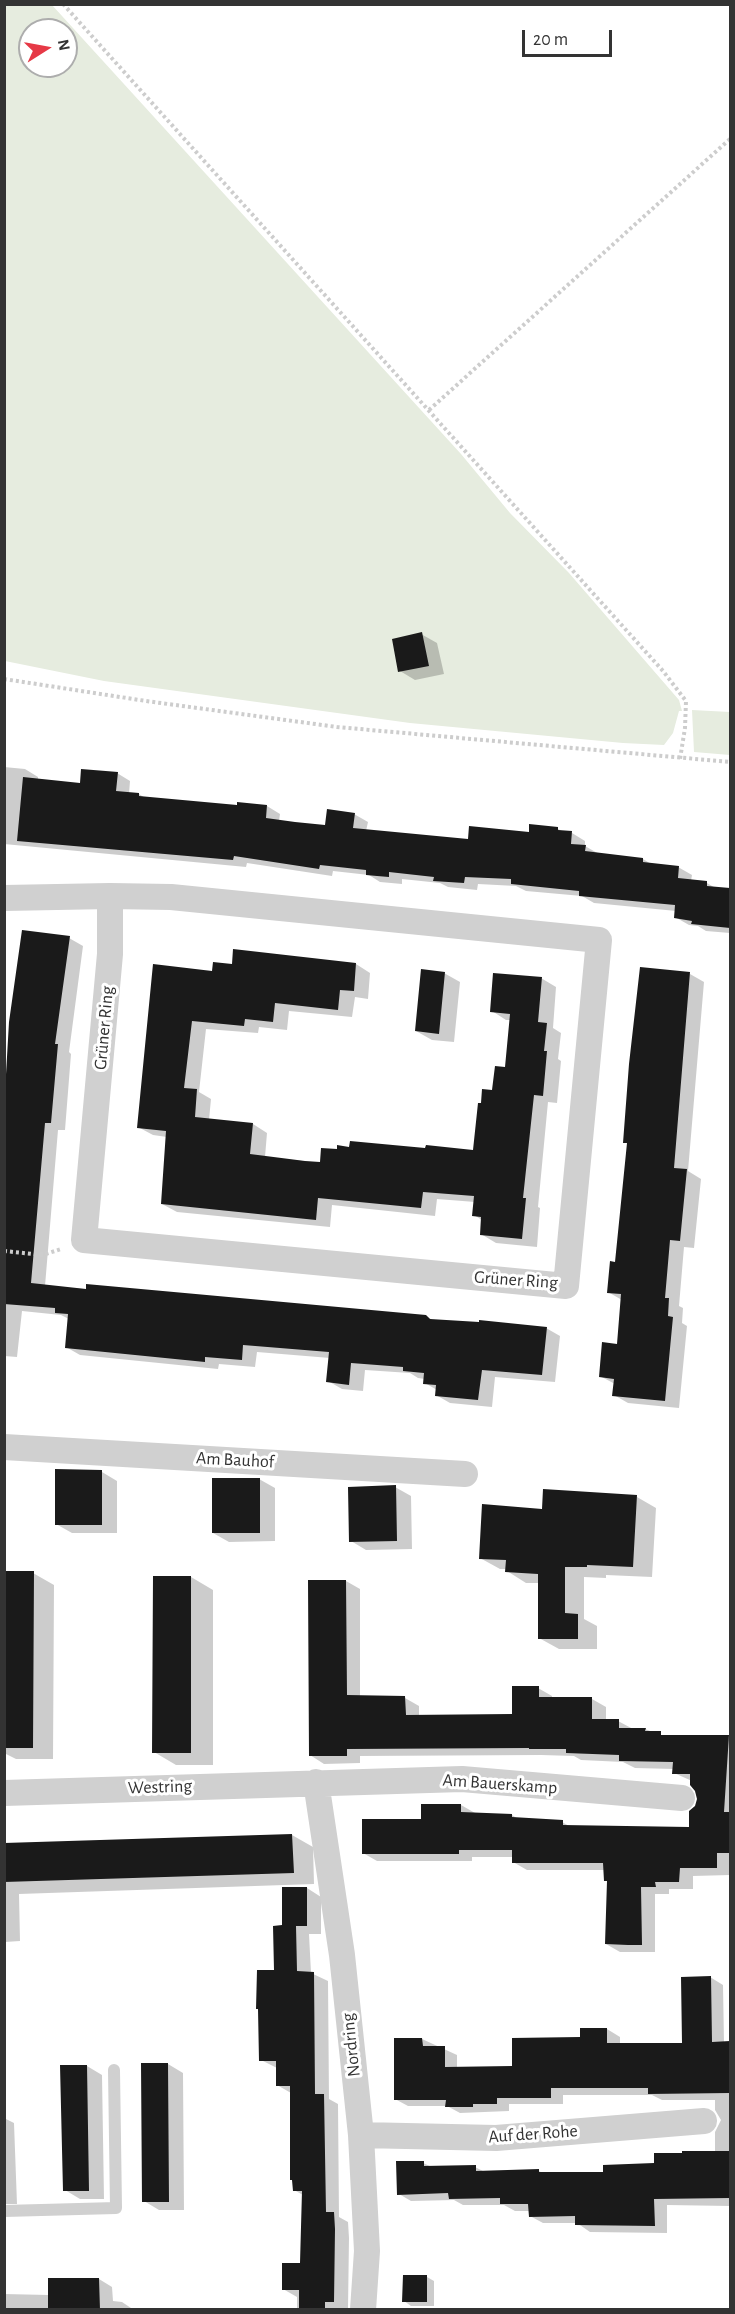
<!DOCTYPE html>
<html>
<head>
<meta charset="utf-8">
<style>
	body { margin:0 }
	#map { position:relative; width:735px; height:2314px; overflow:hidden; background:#fff; font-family:"Alegreya Sans",sans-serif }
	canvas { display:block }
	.frame { position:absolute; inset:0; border:6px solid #333; pointer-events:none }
	.north { position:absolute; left:18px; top:18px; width:60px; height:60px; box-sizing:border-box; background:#fff; border:2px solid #adadad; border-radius:50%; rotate:79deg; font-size:16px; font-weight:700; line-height:24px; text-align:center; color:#333 }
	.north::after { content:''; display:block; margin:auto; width:21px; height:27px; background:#e63946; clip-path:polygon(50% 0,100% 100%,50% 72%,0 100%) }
	.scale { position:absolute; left:522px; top:30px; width:90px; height:27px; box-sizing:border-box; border:3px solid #333; border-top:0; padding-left:8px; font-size:18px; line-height:21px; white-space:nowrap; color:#333; -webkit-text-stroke:4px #fff; paint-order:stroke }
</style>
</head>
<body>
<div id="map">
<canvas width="735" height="2314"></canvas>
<div class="frame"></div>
<div class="north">N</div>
<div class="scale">20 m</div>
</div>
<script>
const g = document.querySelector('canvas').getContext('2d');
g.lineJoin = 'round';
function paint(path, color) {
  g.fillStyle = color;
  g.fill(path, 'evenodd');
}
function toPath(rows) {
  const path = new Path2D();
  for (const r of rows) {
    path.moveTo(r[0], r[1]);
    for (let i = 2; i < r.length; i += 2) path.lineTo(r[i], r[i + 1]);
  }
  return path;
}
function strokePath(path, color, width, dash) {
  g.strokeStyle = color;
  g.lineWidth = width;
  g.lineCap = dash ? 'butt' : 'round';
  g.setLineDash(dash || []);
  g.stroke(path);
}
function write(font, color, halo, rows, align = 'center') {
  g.font = font + ' "Alegreya Sans",sans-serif';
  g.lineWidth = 6;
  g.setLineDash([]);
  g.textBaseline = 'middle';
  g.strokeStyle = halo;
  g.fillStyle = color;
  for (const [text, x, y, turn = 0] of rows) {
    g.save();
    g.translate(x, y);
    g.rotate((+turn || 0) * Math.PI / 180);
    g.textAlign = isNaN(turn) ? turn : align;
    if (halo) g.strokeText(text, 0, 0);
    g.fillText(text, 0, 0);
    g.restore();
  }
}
const green = toPath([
	[4,5,52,5,461,454,510,513,569,573,679,700,682,711,679,711,673,733,664,745,623,743,410,723,104,681,5,661],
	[30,30,66,30,66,66,30,66],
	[692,710,730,712,730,755,694,752]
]);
const shadow = toPath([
	[421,634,437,643,444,674,415,680,400,671],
	[4,767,25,769,38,777,38,780,81,785,117,773,130,781,129,794,139,794,145,798,238,807,267,806,280,814,279,821,326,827,354,814,368,822,366,831,469,841,558,829,564,832,572,833,585,841,585,846,599,854,643,859,651,864,678,867,692,875,691,881,707,883,717,889,730,890,730,933,706,931,698,926,689,925,675,917,676,911,594,903,582,896,526,891,516,886,478,884,477,890,448,887,440,883,402,879,402,884,380,882,369,875,333,871,332,876,247,863,246,867,4,844],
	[69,938,83,946,69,1052,71,1054,65,1130,58,1130,45,1286,426,1316,434,1321,546,1328,560,1336,555,1382,495,1377,492,1407,450,1403,436,1395,437,1390,425,1383,425,1379,418,1378,410,1373,365,1370,363,1391,342,1389,328,1381,330,1358,257,1352,255,1367,219,1364,218,1369,80,1355,66,1347,69,1319,61,1315,22,1311,17,1357,4,1356,4,1133],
	[356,964,370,973,368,999,355,997,352,1017,289,1011,287,1030,259,1027,258,1033,206,1029,199,1092,211,1099,209,1120,253,1124,267,1133,265,1157,321,1163,427,1150,474,1151,482,1105,494,1091,506,1068,511,1020,506,1020,492,1011,541,978,556,987,553,1028,561,1033,558,1059,561,1061,557,1103,548,1102,538,1207,540,1208,537,1247,496,1243,481,1234,482,1220,474,1215,475,1202,437,1199,435,1216,332,1205,330,1227,177,1212,162,1204,167,1137,153,1135,138,1127,213,972,233,966],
	[641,969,690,974,704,982,688,1171,701,1179,694,1248,684,1247,679,1306,683,1308,682,1323,687,1326,679,1408,628,1403,614,1395,615,1384,600,1376,619,1345,622,1300,608,1292,617,1263,628,1144,625,1142],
	[444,973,460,982,454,1042,432,1040,416,1031],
	[102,1472,117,1481,117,1533,72,1533,56,1524],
	[259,1479,275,1488,275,1541,229,1542,213,1533],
	[395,1487,411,1496,412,1549,366,1550,351,1541],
	[637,1497,656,1508,652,1577,606,1575,606,1578,584,1577,584,1619,597,1626,597,1649,559,1649,539,1638,540,1583,526,1583,507,1571,507,1569,500,1569,480,1558,543,1510],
	[4,1573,33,1573,54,1585,53,1759,16,1759,4,1753],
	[191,1577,213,1590,213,1765,176,1765,154,1752],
	[346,1581,360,1589,360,1697,405,1698,419,1706,419,1716,513,1715,538,1688,552,1696,552,1699,592,1699,606,1707,606,1721,618,1721,633,1729,645,1729,666,1737,730,1738,730,1875,693,1876,693,1889,669,1889,669,1894,655,1894,655,1952,620,1952,606,1944,609,1882,605,1880,605,1870,527,1870,513,1862,514,1857,472,1857,472,1861,377,1861,363,1853,423,1820,461,1805,475,1813,512,1815,518,1819,562,1822,571,1827,690,1828,698,1800,692,1781,674,1773,674,1769,635,1768,623,1762,581,1760,574,1756,541,1755,360,1756,360,1763,324,1764,310,1755],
	[292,1835,313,1847,314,1884,19,1894,20,1941,5,1942,4,1968,4,1844],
	[307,1888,321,1897,321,1934,309,1934,311,1973,328,1981,329,2099,338,2104,339,2217,348,2222,349,2238,348,2309,344,2310,297,2310,297,2297,283,2289,301,2264,303,2195,294,2190,291,2093,277,2085,277,2068,261,2060,284,1927,283,1889],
	[710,1977,723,1985,724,2043,730,2043,730,2206,667,2205,667,2233,590,2232,577,2223,543,2223,530,2216,530,2211,515,2211,504,2205,463,2205,454,2200,411,2201,399,2194,423,2163,432,2167,475,2167,485,2172,539,2171,544,2174,604,2174,715,2153,715,2132,721,2120,715,2110,715,2100,662,2100,652,2095,563,2095,563,2104,509,2104,509,2111,460,2113,447,2106,408,2106,395,2099,422,2039,457,2055,457,2068,514,2067,607,2029,620,2037,620,2045,683,2044],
	[168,2064,183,2073,184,2210,159,2210,144,2201],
	[87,2066,102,2075,104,2199,80,2199,65,2190],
	[4,2118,14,2123,17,2204,4,2204],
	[427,2277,434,2281,434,2306,411,2306,404,2301],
	[99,2279,112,2287,113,2301,122,2302,134,2310,4,2310,4,2294,49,2295]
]);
const building = toPath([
	[422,632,429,666,398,672,392,639],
	[81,769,118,772,116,791,139,793,139,796,237,805,237,802,267,805,266,818,295,822,325,825,327,809,355,813,353,828,468,839,469,826,529,832,529,824,558,827,558,830,572,831,571,844,586,845,585,851,643,858,643,862,679,866,678,878,707,881,707,886,730,888,730,928,691,924,692,921,674,918,675,905,579,896,579,891,511,884,511,879,465,877,464,883,433,881,434,877,389,872,389,877,377,876,366,875,366,870,320,865,319,869,234,856,233,860,17,841,23,777,80,783],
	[22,930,70,936,55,1044,58,1044,51,1123,45,1123,31,1283,86,1289,86,1284,426,1315,430,1319,479,1322,479,1320,547,1327,542,1375,482,1370,478,1400,435,1396,436,1385,423,1384,424,1373,403,1371,403,1367,351,1363,349,1385,326,1382,329,1352,243,1345,242,1360,205,1357,205,1362,65,1348,68,1314,55,1313,55,1308,4,1304,4,1109,9,1022],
	[233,949,356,963,354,991,340,990,338,1010,275,1003,273,1022,245,1019,244,1026,192,1021,184,1088,197,1089,195,1117,253,1123,250,1154,305,1161,320,1162,321,1148,337,1149,337,1145,349,1147,350,1141,425,1148,426,1145,473,1150,478,1103,481,1103,482,1089,492,1090,495,1066,505,1067,510,1014,490,1012,493,973,542,977,538,1022,547,1023,544,1051,547,1051,543,1096,534,1095,523,1198,526,1198,522,1239,480,1235,481,1217,472,1216,474,1196,423,1192,421,1208,318,1198,316,1220,161,1204,166,1131,137,1128,153,964,212,971,213,962,232,964],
	[640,967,690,972,674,1168,687,1169,680,1241,670,1240,665,1298,669,1298,668,1316,673,1317,665,1401,612,1396,614,1379,599,1377,602,1342,617,1344,621,1294,607,1293,610,1261,615,1262,627,1143,623,1143,629,1064],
	[421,969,445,972,439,1034,415,1031],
	[55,1469,102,1470,102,1525,55,1525],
	[212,1478,260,1478,260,1533,212,1533],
	[396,1485,397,1541,349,1542,348,1487],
	[543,1489,637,1495,633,1567,587,1565,587,1567,565,1567,565,1613,578,1614,578,1639,538,1639,538,1574,505,1572,506,1560,479,1559,482,1504,542,1509],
	[4,1571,34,1571,33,1748,4,1748],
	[153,1576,191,1576,191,1753,152,1753],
	[308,1580,346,1580,347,1695,405,1696,406,1715,512,1714,512,1686,539,1686,539,1697,592,1697,592,1719,619,1719,619,1728,646,1728,645,1731,661,1731,661,1735,729,1735,724,1812,730,1812,730,1853,717,1853,717,1868,680,1868,679,1882,655,1882,656,1887,641,1887,642,1945,628,1945,605,1944,607,1881,604,1881,603,1863,512,1863,512,1850,459,1850,459,1854,362,1854,362,1819,421,1819,421,1804,461,1804,461,1812,512,1814,512,1817,563,1820,563,1825,689,1827,689,1811,695,1806,697,1799,695,1791,690,1785,690,1774,672,1774,673,1762,619,1761,619,1755,566,1753,566,1749,529,1749,529,1748,347,1749,347,1756,309,1756],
	[292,1834,294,1873,4,1882,4,1843],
	[282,1887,307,1887,307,1926,296,1926,297,1971,314,1972,315,2094,324,2094,326,2212,334,2212,335,2229,334,2302,325,2302,325,2310,299,2310,299,2290,282,2290,282,2263,300,2263,302,2191,293,2191,292,2180,290,2180,290,2086,276,2086,276,2061,259,2061,258,2009,256,2009,257,1970,274,1970,273,1926,282,1925],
	[711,1976,712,2042,730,2041,730,2093,648,2094,648,2088,551,2088,551,2098,497,2098,497,2104,473,2104,473,2107,445,2107,446,2100,394,2100,394,2038,422,2038,423,2046,445,2046,445,2067,512,2066,512,2038,580,2037,580,2028,607,2028,607,2043,682,2043,681,1977],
	[141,2063,168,2063,169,2202,142,2202],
	[60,2065,87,2065,89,2191,63,2191],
	[682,2151,730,2151,730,2198,654,2199,655,2226,575,2225,575,2216,529,2217,528,2204,500,2204,500,2198,449,2199,448,2193,397,2195,396,2161,424,2161,424,2166,476,2165,476,2171,539,2169,539,2172,603,2172,603,2165,654,2163,654,2153,682,2153],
	[403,2275,427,2275,427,2302,402,2302],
	[48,2278,99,2278,100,2310,48,2310]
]);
const path = toPath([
	[63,4,663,671,686,701,685,728,680,759],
	[429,410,730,139],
	[4,679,146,701,337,727,730,762],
	[4,1251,43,1255,61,1249]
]);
const lane = toPath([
	[4,2211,116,2208,114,2070]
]);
const street = toPath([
	[4,898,110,896,171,897,599,940,566,1286,84,1240,110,954,110,896],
	[4,1447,465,1474],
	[316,1782,342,1955,361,2135,367,2251,363,2310],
	[4,1793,462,1779,682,1798],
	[361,2135,496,2138,704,2121]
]);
const streetNames = [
	["Grüner Ring",104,1028,-85],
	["Grüner Ring",516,1280,4],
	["Am Bauhof",235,1460,3],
	["Am Bauerskamp",500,1784,4],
	["Westring",160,1787,-2],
	["Nordring",351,2045,-96],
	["Auf der Rohe",533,2134,-4]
];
paint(green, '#e6ecdf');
paint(shadow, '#0003');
paint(building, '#1a1a1a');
strokePath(path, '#cdcdcd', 4, [3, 3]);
strokePath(lane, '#d0d0d0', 12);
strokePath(street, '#d0d0d0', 26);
write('18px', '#333', '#fff', streetNames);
</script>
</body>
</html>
